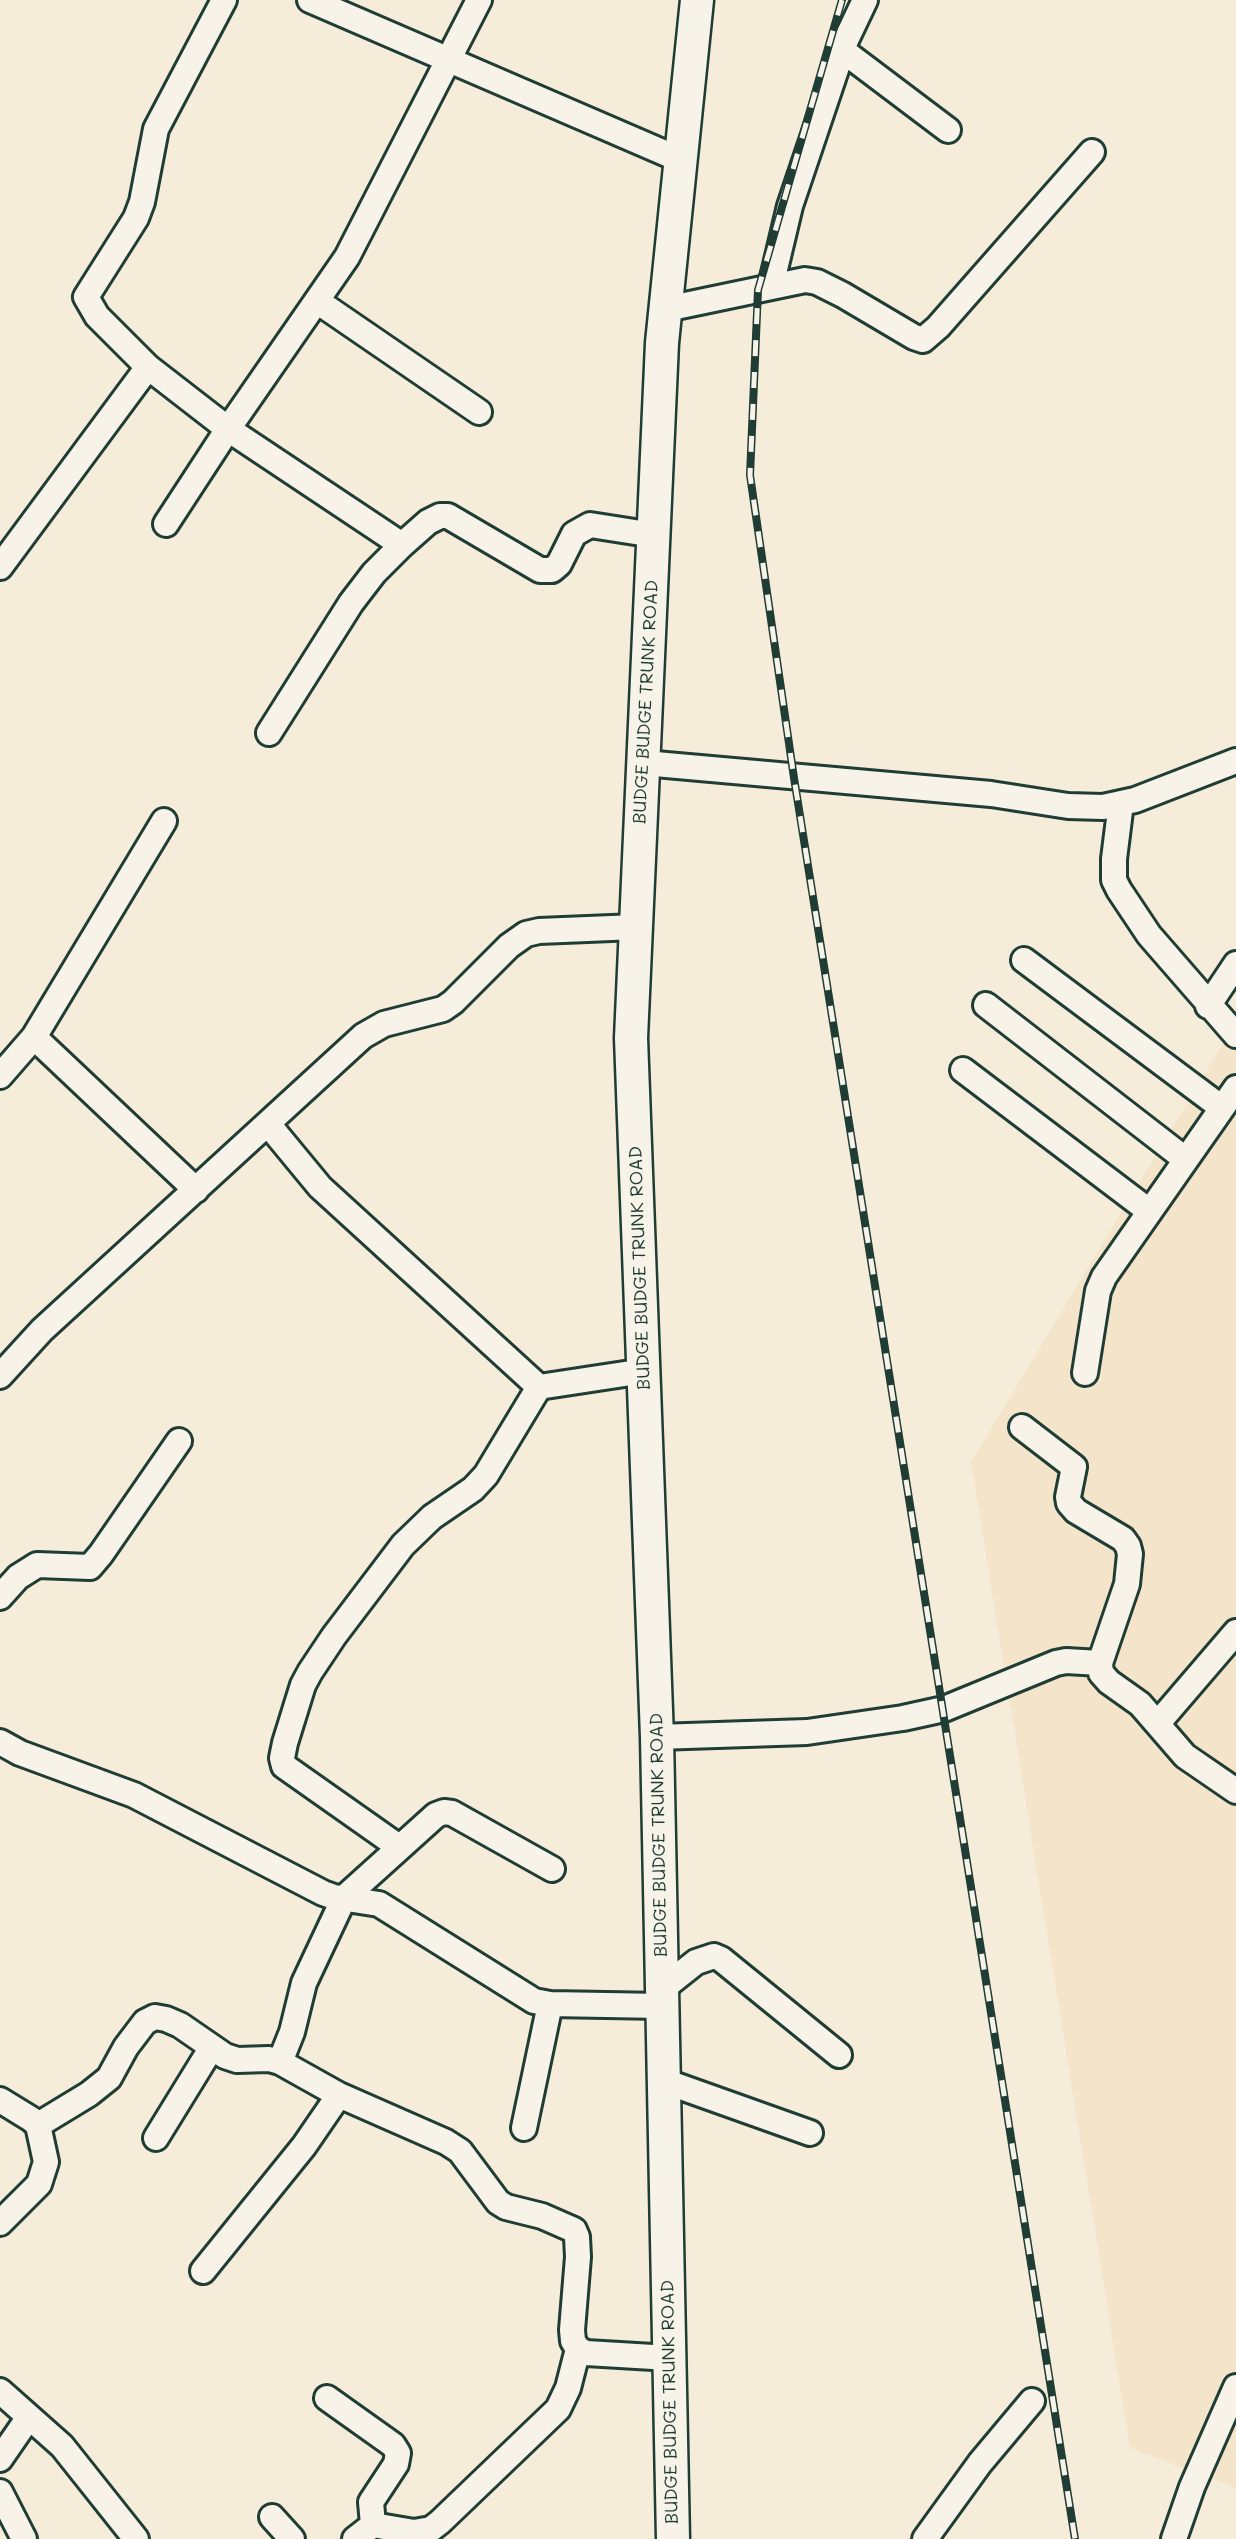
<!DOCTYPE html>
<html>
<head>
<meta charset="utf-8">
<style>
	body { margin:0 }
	canvas { display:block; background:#f6ecda }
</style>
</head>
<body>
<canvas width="1236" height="2539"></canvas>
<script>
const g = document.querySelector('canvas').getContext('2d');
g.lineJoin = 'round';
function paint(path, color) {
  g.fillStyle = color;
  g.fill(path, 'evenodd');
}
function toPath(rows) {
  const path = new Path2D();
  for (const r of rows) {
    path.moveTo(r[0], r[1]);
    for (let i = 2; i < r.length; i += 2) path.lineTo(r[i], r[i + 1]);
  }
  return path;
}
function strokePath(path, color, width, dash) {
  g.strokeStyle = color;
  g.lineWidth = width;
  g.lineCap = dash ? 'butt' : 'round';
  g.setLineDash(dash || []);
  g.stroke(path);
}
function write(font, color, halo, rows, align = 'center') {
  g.font = font + ' Mali,sans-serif';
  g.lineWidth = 7;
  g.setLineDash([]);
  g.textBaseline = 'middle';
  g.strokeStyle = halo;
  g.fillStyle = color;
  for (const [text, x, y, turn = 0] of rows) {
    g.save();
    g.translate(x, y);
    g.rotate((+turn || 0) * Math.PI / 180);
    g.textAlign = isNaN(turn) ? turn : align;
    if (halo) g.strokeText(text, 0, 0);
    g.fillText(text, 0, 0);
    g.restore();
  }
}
const built = toPath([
	[1236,1022,1236,2488,1130,2448,971,1462]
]);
const minor = toPath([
	[224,0,156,129,142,202,136,218,86,297,97,316,148,367,228,429,402,545],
	[310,0,681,160],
	[842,50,948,130],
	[771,286,790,206,846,40,865,0],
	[317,301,479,412],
	[666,309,805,280,817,282,843,295,914,337,923,340,938,327,1092,152],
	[166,524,228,429,347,257,479,0],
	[0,567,148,367],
	[269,733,351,603,374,573,402,545,428,522,440,516,448,516,540,570,552,570,559,564,574,534,590,525,654,535],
	[644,763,991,794,1068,806,1103,807,1135,800,1236,761],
	[1121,803,1114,859,1114,880,1119,890,1149,935,1236,1035],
	[1024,960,1222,1108],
	[986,1005,1185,1159],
	[1208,1006,1236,964],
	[34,1037,196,1190],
	[963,1070,1149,1211],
	[0,1076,34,1037,164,821],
	[268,1124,320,1187,539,1387,486,1475,473,1489,432,1517,403,1545,334,1636,310,1672,303,1685,285,1743,282,1758,284,1766,399,1847],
	[1085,1373,1098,1291,1104,1277,1236,1088],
	[0,1376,42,1330,363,1036,384,1024,443,1009,453,1002,509,946,526,934,539,931,636,927],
	[539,1387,644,1371],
	[1022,1427,1074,1467,1068,1497,1069,1503,1076,1511,1123,1539,1128,1546,1130,1554,1127,1584,1100,1663,1101,1673,1109,1682,1140,1704,1185,1756,1236,1791],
	[0,1597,18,1577,37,1565,90,1567,101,1554,179,1441],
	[1158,1723,1236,1632],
	[657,1737,807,1732,903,1718,944,1709,1056,1663,1066,1661,1100,1663],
	[0,1742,20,1753,134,1795,323,1893,334,1897,379,1904,534,2001,550,2004,662,2006],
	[662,1989,696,1962,714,1956,721,1959,839,2055],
	[280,2062,292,2032,304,1983,344,1898,436,1815,444,1812,452,1813,552,1869],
	[664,2081,810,2133],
	[0,2100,31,2119,38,2125,46,2162,39,2184,0,2223],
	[38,2125,89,2094,109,2078,126,2047,145,2022,155,2017,166,2019,180,2025,225,2056,237,2060,269,2059,280,2062,339,2095,446,2142,460,2151,498,2202,506,2207,542,2216,574,2230,577,2237,578,2257,572,2330,573,2341,578,2349,586,2353,670,2358],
	[524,2128,550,2004],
	[156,2138,212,2047],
	[203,2271,304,2146,339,2095],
	[0,2391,62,2446,136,2539],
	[327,2398,393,2445,398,2453,396,2464,371,2502,373,2525],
	[0,2459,29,2417],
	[0,2492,24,2539],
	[272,2517,292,2539],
	[355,2539,373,2525,414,2532,431,2529,440,2522,558,2409,568,2388,578,2349],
	[925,2539,980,2463,1032,2401],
	[1174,2539,1192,2487,1236,2387]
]);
const major = toPath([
	[673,2539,657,1737,631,1038,662,343,697,0]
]);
const rail = toPath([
	[842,0,758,290,750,475,794,778,1075,2539]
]);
const streetNames = [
	["BUDGE BUDGE TRUNK ROAD",646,702,-87],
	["BUDGE BUDGE TRUNK ROAD",640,1268,-92],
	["BUDGE BUDGE TRUNK ROAD",659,1835,-91],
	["BUDGE BUDGE TRUNK ROAD",670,2402,-91]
];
paint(built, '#f4e4c9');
strokePath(minor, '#1f3d34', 30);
strokePath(major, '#1f3d34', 37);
strokePath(minor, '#f7f3e8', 24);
strokePath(major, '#f7f3e8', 32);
strokePath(rail, '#1f3d34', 8);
strokePath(rail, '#f7f3e8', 5, [16]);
write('18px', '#1f3d34', '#f7f3e8', streetNames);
</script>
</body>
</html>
